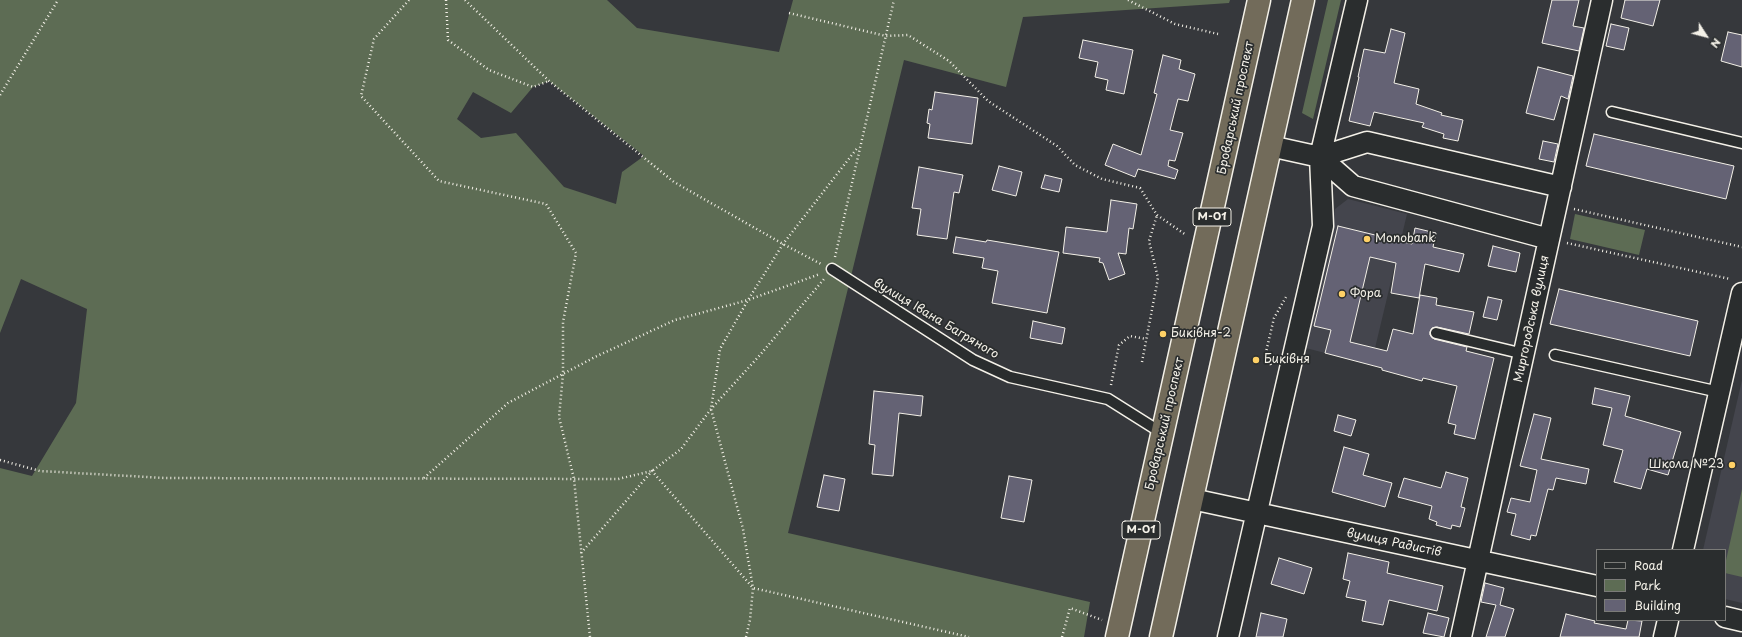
<!DOCTYPE html>
<html>
<head>
<meta charset="utf-8">
<style>
	body { margin:0 }
	#map { position:relative; width:1742px; height:637px; overflow:hidden; background:#36383c; font-family:"Playpen Sans",sans-serif }
	canvas { display:block }
	.legend { position:absolute; left:1596px; top:549px; width:130px; height:72px; box-sizing:border-box; background:#2a2d2e; border:1px solid #7b7b78; margin:0; padding:5px 7px; list-style:none; font-size:12px; color:#f4f1e8 }
	.legend li { display:flex; align-items:center; gap:8px; height:20px }
	.legend b { width:20px; border:1px solid #7b7b78 }
	.north { position:absolute; left:1686px; top:16px; width:40px; height:40px; -webkit-text-stroke:3px #2a2d2e; paint-order:stroke; rotate:126deg; font-size:11px; font-weight:700; line-height:16px; text-align:center; color:#f4f1e8 }
	.north::after { content:''; display:block; margin:auto; width:14px; height:18px; background:#f4f1e8; clip-path:polygon(50% 0,100% 100%,50% 72%,0 100%) }
</style>
</head>
<body>
<div id="map">
<canvas width="1742" height="637"></canvas>
<ul class="legend">
<li><b style="height:5px;background:#2a2d2e"></b>Road</li>
<li><b style="height:11px;background:#5d6c54"></b>Park</li>
<li><b style="height:11px;background:#646274"></b>Building</li>
</ul>
<div class="north">N</div>
</div>
<script>
const g = document.querySelector('canvas').getContext('2d');
g.lineJoin = 'round';
function paint(path, color) {
  g.fillStyle = color;
  g.fill(path, 'evenodd');
}
function toPath(rows) {
  const path = new Path2D();
  for (const r of rows) {
    path.moveTo(r[0], r[1]);
    for (let i = 2; i < r.length; i += 2) path.lineTo(r[i], r[i + 1]);
  }
  return path;
}
function strokePath(path, color, width, dash) {
  g.strokeStyle = color;
  g.lineWidth = width;
  g.lineCap = dash ? 'butt' : 'round';
  g.setLineDash(dash || []);
  g.stroke(path);
}
function write(font, color, halo, rows, align = 'center') {
  g.font = font + ' "Playpen Sans",sans-serif';
  g.lineWidth = 3.5;
  g.setLineDash([]);
  g.textBaseline = 'middle';
  g.strokeStyle = halo;
  g.fillStyle = color;
  for (const [text, x, y, turn = 0] of rows) {
    g.save();
    g.translate(x, y);
    g.rotate((+turn || 0) * Math.PI / 180);
    g.textAlign = isNaN(turn) ? turn : align;
    if (halo) g.strokeText(text, 0, 0);
    g.fillText(text, 0, 0);
    g.restore();
  }
}
const built = toPath([
	[1348,199,1407,214,1371,365,1302,347,1335,209],
	[1742,380,1742,603,1725,599,1725,550,1703,550]
]);
const green = toPath([
	[0,0,607,0,637,28,779,52,793,0,1230,0,1229,3,1023,17,1006,87,904,60,788,533,1090,602,1084,637,0,637,0,468,32,476,76,403,87,309,21,279,0,333],
	[549,81,644,156,622,172,616,204,564,187,516,133,481,138,457,119,473,92,511,113,533,87],
	[1328,0,1341,0,1313,119,1302,113],
	[1575,214,1645,230,1639,255,1570,239],
	[1742,489,1742,577,1725,573,1725,565]
]);
const building = toPath([
	[1552,0,1579,0,1573,26,1584,28,1579,51,1542,43,1552,0],
	[1625,0,1660,0,1653,26,1621,18,1625,0],
	[1611,24,1629,28,1624,50,1606,46,1611,24],
	[1391,29,1405,33,1394,83,1419,89,1416,104,1442,113,1441,115,1463,120,1458,141,1443,138,1444,134,1422,127,1424,123,1374,112,1370,126,1349,121,1359,77,1358,77,1364,49,1385,53,1391,29],
	[1728,32,1742,35,1742,67,1721,61,1728,32],
	[1083,40,1133,50,1124,94,1106,90,1108,80,1095,77,1098,62,1079,58,1083,40],
	[1163,55,1181,60,1179,69,1195,74,1188,101,1178,99,1170,130,1183,133,1175,161,1169,160,1168,166,1178,170,1175,179,1138,169,1135,177,1105,165,1113,144,1141,155,1157,94,1154,93,1163,55],
	[1538,67,1573,76,1568,99,1561,96,1554,120,1526,113,1538,67],
	[935,92,978,98,972,144,928,138,930,124,927,123,929,109,932,110,935,92],
	[1594,134,1734,166,1726,199,1586,166,1594,134],
	[1543,141,1558,144,1554,162,1539,159,1543,141],
	[999,166,1022,172,1016,196,992,190,999,166],
	[919,167,963,175,959,193,954,192,947,239,917,235,921,209,912,208,919,167],
	[1045,175,1062,179,1059,192,1041,188,1045,175],
	[1111,200,1137,204,1133,229,1129,228,1126,254,1118,253,1125,274,1109,280,1103,263,1099,262,1100,258,1063,253,1066,227,1107,232,1111,200],
	[1338,226,1412,244,1415,228,1436,233,1433,247,1464,254,1459,272,1425,264,1419,298,1391,293,1396,263,1370,257,1350,342,1387,351,1393,329,1413,334,1420,295,1437,298,1436,305,1474,312,1469,334,1437,327,1432,328,1430,332,1430,335,1434,339,1467,347,1466,351,1494,358,1475,439,1454,434,1456,425,1448,423,1457,386,1423,378,1422,381,1382,370,1382,368,1325,353,1331,330,1314,326,1338,226],
	[956,237,986,242,987,240,1059,252,1047,313,992,303,998,271,982,268,984,258,953,253,956,237],
	[1493,246,1520,253,1516,272,1488,266,1493,246],
	[1559,289,1698,321,1690,356,1550,324,1559,289],
	[1488,297,1502,300,1497,320,1483,317,1488,297],
	[1033,321,1065,328,1062,344,1030,338,1033,321],
	[1595,388,1630,396,1625,416,1681,432,1668,475,1647,469,1641,489,1614,482,1623,450,1603,445,1612,408,1592,404,1595,388],
	[874,391,923,396,921,416,899,413,893,476,872,474,875,445,869,444,874,391],
	[1534,414,1551,418,1541,459,1589,469,1586,484,1556,478,1553,490,1548,489,1536,536,1531,535,1530,540,1511,535,1516,514,1507,512,1511,498,1530,502,1537,470,1520,466,1534,414],
	[1338,415,1356,420,1351,436,1334,431,1338,415],
	[1344,447,1369,454,1363,475,1392,483,1385,507,1332,492,1344,447],
	[1446,472,1468,478,1461,507,1465,508,1460,527,1452,525,1451,529,1436,525,1437,522,1429,519,1432,506,1398,497,1404,478,1441,488,1446,472],
	[824,475,845,479,839,511,817,507,824,475],
	[1009,476,1032,480,1024,522,1001,518,1009,476],
	[1348,553,1389,562,1387,573,1443,586,1437,611,1389,600,1383,625,1362,621,1366,601,1346,597,1350,581,1343,579,1348,553],
	[1279,558,1312,568,1304,594,1271,584,1279,558],
	[1485,583,1504,588,1500,605,1514,609,1505,637,1486,637,1496,605,1481,602,1485,583],
	[1261,613,1287,619,1283,637,1256,637,1261,613],
	[1428,613,1449,618,1444,637,1423,633,1428,613],
	[1566,614,1595,621,1594,623,1626,629,1628,620,1642,621,1639,637,1560,637,1566,614]
]);
const path = toPath([
	[409,0,374,39,361,96,439,181,546,204,576,253,563,322,563,374,559,417,574,479,590,637],
	[446,0,448,40,489,70,533,87,549,81],
	[465,0,549,81,674,182,783,244,821,264],
	[1128,0,1175,24,1218,34],
	[789,13,886,36,908,35,949,61,988,101,1057,146,1075,165,1102,179,1140,188,1157,215,1186,235],
	[0,95,58,0],
	[1574,209,1742,247],
	[1567,243,1730,279],
	[835,257,894,0],
	[1142,362,1158,278,1149,241,1157,215],
	[1271,365,1266,352,1274,318,1286,297],
	[1111,385,1119,345,1130,336,1146,339],
	[0,460,40,471,165,478,618,479,652,471,681,449,711,409,760,355,824,279],
	[424,478,508,403,595,357,675,320,748,300,783,244,858,147],
	[581,553,652,471,753,588,969,637],
	[746,637,750,620,753,588,743,529,711,409,720,349,748,300,820,274],
	[1062,637,1070,608,1102,620]
]);
const lane = toPath([
	[1612,112,1742,143],
	[832,269,973,360,1010,377,1108,399,1162,433],
	[1436,333,1524,354],
	[1555,355,1719,392]
]);
const street = toPath([
	[1270,146,1320,157,1353,186,1549,239],
	[1320,157,1367,142,1561,187],
	[1192,499,1597,586],
	[1683,550,1742,293],
	[1725,617,1742,621],
	[1228,637,1323,226,1320,157,1357,0],
	[1461,637,1602,0],
	[1664,637,1668,620]
]);
const highway = toPath([
	[1117,637,1259,0],
	[1161,637,1303,0]
]);
const markers = [
	[1367,239,4,"#ffd166"],
	[1342,294,4,"#ffd166"],
	[1163,334,4,"#ffd166"],
	[1256,360,4,"#ffd166"],
	[1732,465,4,"#ffd166"]
];
const shields = [
	[1212,217,38],
	[1141,530,38]
];
const shieldNames = [
	["М-01",1212,217],
	["М-01",1141,530]
];
const streetNames = [
	["Броварський проспект",1236,108,-78],
	["вулиця Івана Багряного",936,319,31],
	["Миргородська вулиця",1532,319,-78],
	["Броварський проспект",1165,424,-77],
	["вулиця Радистів",1394,543,12]
];
const poiNames = [
	["Monobank",1375,239],
	["Фора",1350,294],
	["Бикiвня-2",1171,334],
	["Бикiвня",1264,360],
	["Школа №23",1724,465,"right"]
];
paint(built, '#44454d');
paint(green, '#5d6c54');
paint(building, '#646274');
strokePath(building, '#f4f1e8', 1);
strokePath(lane, '#f4f1e8', 13);
strokePath(street, '#f4f1e8', 23);
strokePath(highway, '#f4f1e8', 25);
strokePath(path, '#f4f1e8', 2.5, [1, 3]);
strokePath(lane, '#2a2d2e', 10);
strokePath(street, '#2a2d2e', 20);
strokePath(highway, '#726b5a', 22);
for (const [x, y, r, color] of markers) {
  const dot = new Path2D();
  dot.arc(x, y, r, 0, 2 * Math.PI);
  g.fillStyle = color;
  g.fill(dot);
  strokePath(dot, '#2a2d2e', 1.5);
}
for (const [x, y, w] of shields) {
  const box = new Path2D();
  box.roundRect(x - w / 2, y - 9, w, 18, 3);
  g.fillStyle = '#2a2d2e';
  g.fill(box);
  strokePath(box, '#f4f1e8', 1);
}
write('bold 11px', '#f4f1e8', null, shieldNames);
write('12px', '#f4f1e8', '#2a2d2e', streetNames);
write('12px', '#f4f1e8', '#2a2d2e', poiNames, 'left');
</script>
</body>
</html>
